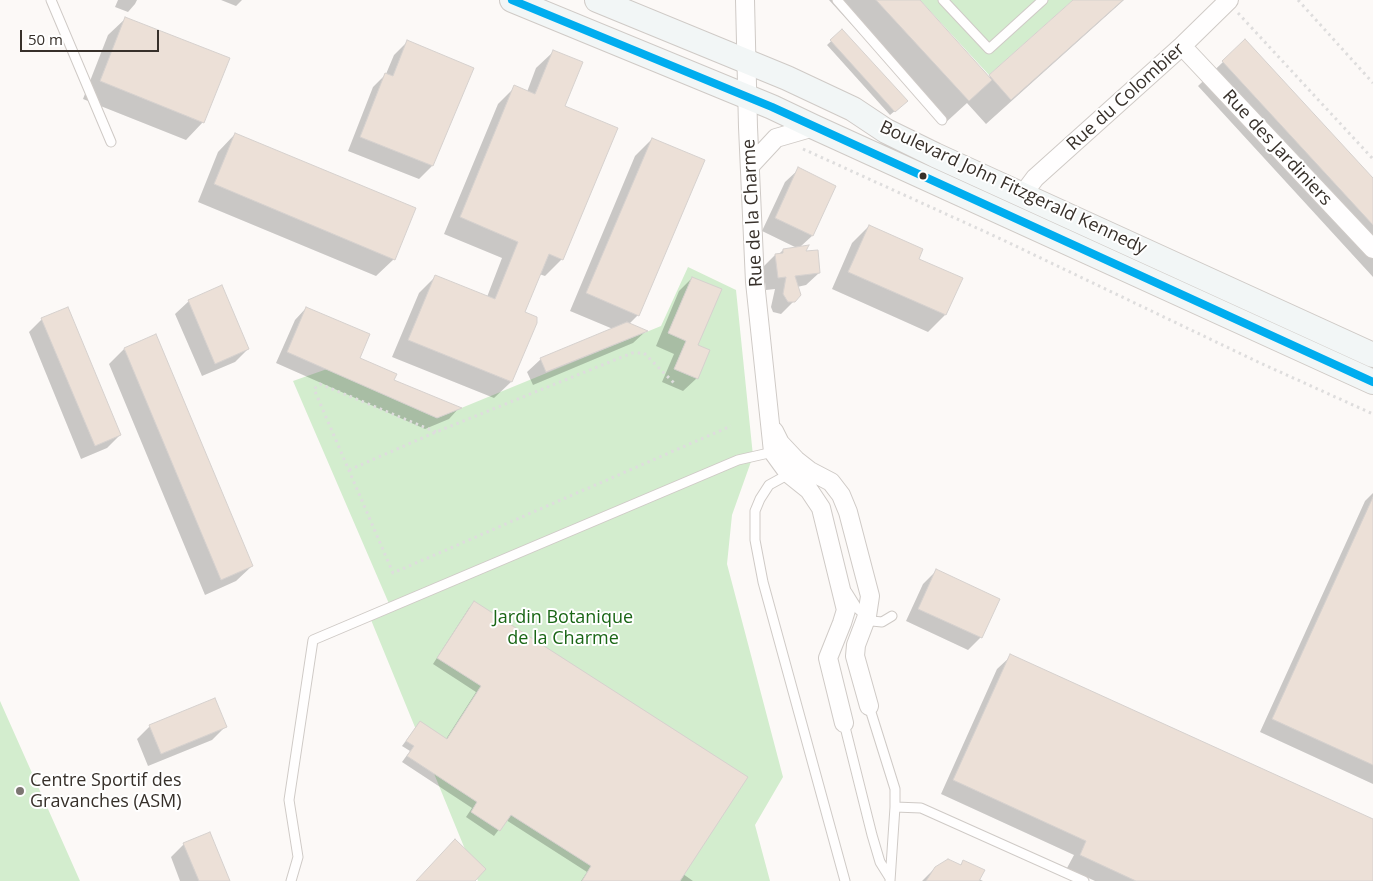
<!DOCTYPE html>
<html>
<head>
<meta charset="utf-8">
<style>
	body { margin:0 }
	#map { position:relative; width:1373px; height:881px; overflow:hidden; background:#fcf9f7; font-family:"Open Sans",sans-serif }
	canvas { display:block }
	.scale { position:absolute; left:20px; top:30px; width:139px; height:22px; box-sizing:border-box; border:2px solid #37302a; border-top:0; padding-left:6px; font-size:15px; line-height:18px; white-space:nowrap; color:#37302a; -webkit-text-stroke:4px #fff; paint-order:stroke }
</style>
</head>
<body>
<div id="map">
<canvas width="1373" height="881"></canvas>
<div class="scale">50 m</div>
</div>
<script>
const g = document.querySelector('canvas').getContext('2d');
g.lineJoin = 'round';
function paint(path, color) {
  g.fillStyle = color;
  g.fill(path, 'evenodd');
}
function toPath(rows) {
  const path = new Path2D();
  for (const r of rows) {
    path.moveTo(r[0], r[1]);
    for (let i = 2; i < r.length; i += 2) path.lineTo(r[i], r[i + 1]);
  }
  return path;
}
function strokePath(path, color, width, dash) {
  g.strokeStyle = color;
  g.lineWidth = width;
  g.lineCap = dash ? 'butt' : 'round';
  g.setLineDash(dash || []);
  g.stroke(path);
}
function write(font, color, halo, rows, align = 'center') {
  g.font = font + ' "Open Sans",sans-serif';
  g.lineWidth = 4;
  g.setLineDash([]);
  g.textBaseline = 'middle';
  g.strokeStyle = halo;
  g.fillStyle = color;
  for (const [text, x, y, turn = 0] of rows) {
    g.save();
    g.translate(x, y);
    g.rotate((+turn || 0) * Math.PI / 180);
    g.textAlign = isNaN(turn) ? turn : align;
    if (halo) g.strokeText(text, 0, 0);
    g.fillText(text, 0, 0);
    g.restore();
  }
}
const green = toPath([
	[920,0,1073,0,989,75],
	[688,267,736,290,753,456,732,515,727,564,783,777,755,825,770,881,478,881,369,615,390,606,293,381,327,369,437,418,661,326],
	[0,701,80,881,0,881]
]);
const shadow = toPath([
	[118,0,117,0,137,0,135,4,128,12,115,7],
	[221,0,242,0,236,6],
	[829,0,918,0,989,77,1075,0,1124,0,986,124,967,103,943,125],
	[126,18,203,122,186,140,83,99,108,35],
	[842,31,902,105,890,115,827,45],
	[407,42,472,69,432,166,419,179,348,151,373,87,386,74,394,55],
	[553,52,562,259,545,276,539,274,523,312,511,382,494,398,392,357,419,293,436,276,487,297,502,258,444,234,498,104,515,87,527,92,536,68],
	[1223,62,1373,180,1373,277,1198,86],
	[235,134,394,259,376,276,198,202,218,152],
	[652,139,638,315,629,324,646,331,633,343,533,385,527,372,541,359,613,329,570,311,635,156],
	[799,169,835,186,812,236,800,247,819,273,806,285,797,287,794,301,781,314,773,312,771,307,775,289,766,290,763,267,775,255,779,254,783,250,797,248,762,231,785,182],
	[869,226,917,259,945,315,928,332,832,289,852,243],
	[692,278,697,346,697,378,683,391,662,382,674,354,656,346,679,291],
	[189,301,248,349,235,362,202,376,175,314],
	[306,308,358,359,393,381,459,408,449,419,425,429,276,363,295,320],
	[42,319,120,435,107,448,81,459,29,332],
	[124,349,252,566,236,581,205,595,109,364],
	[1373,493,1373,784,1260,732,1365,501],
	[936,571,981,637,968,650,906,621,923,584],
	[474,603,683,874,693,881,581,881,587,872,506,820,494,836,466,817,472,808,402,762,410,751,402,746,420,722,446,739,476,692,433,664,469,608],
	[1011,656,1373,820,1373,881,1095,881,1067,868,1074,855,941,794,997,669],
	[150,726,225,727,212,740,148,766,137,739],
	[184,844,229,881,180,881,171,857],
	[963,862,979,879,983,881,922,881,935,868,960,865]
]);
const building = toPath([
	[876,0,920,0,992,80,969,101,876,0],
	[1073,0,1123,0,1011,100,989,75,1073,0],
	[125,17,230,58,204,123,100,81,125,17],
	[842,29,908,101,895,112,830,40,842,29],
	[1245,39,1373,178,1373,225,1222,61,1245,39],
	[407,40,474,68,433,166,360,137,385,73,393,76,407,40],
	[553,50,583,62,565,106,618,128,563,260,549,254,525,312,537,317,537,323,512,382,408,340,435,275,495,299,518,242,460,217,514,85,535,94,553,50],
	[235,133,416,208,395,260,214,184,235,133],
	[652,138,705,160,639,316,586,293,652,138],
	[798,167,836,186,813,236,775,218,798,167],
	[869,225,923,249,919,259,963,278,946,315,848,272,869,225],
	[809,245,806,251,818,250,820,273,795,276,801,295,795,302,788,302,783,294,786,277,778,278,775,254,783,253,783,249,809,245],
	[692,277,722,289,698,345,710,350,698,379,674,369,686,341,668,333,692,277],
	[222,285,249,349,215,364,188,300,222,285],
	[68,307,121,435,95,446,41,318,68,307],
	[306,307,370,334,360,358,397,374,394,380,462,408,437,418,287,352,306,307],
	[627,322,648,331,546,372,540,358,627,322],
	[156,334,253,566,221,580,124,348,156,334],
	[1373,497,1373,765,1272,719,1373,497],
	[936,569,1000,599,982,638,918,609,936,569],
	[474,601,748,777,680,881,582,881,591,866,511,815,500,831,471,812,477,802,407,756,414,746,406,741,420,721,447,739,481,686,437,658,474,601],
	[1010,654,1373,819,1373,881,1136,881,1080,855,1086,841,953,780,1010,654],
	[215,698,227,727,161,754,149,725,215,698],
	[210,832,230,881,199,881,183,843,210,832],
	[455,839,486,869,475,881,416,881,455,839],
	[948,859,961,865,963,860,985,870,979,881,926,881,935,867,948,859]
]);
const path = toPath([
	[1298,0,1373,83],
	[1238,13,1373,159],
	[803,149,1001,239,1258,362,1373,414],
	[436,432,320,384,314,389,393,573,731,426],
	[349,470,436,432,632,353,644,353,676,385]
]);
const service = toPath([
	[51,0,111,142],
	[837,0,942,120],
	[943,0,989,49,1043,0],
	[789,474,769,485,760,499,755,511,755,540,763,582,845,881],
	[847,592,857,608,872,621,882,622,892,616],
	[869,706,895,789,895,807,890,881],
	[844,723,872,835,880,862,890,878],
	[895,807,921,808,1084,881],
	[291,881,298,857,289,800,313,640,738,460,773,452]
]);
const minor = toPath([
	[745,0,748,127,755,282,773,452,789,474,809,490,821,508,846,610,842,623,828,658,844,723],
	[1182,46,1373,249],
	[750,166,776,138,814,127],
	[1023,194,1035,178,1182,46,1229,0],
	[774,431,780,443,796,460,810,471,831,482,841,495,848,512,870,596,867,616,856,645,855,656,869,706]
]);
const secondary = toPath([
	[512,0,772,107,814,127,1373,382],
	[597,0,787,78,853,109,886,131,935,155,1373,355]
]);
const bus1 = toPath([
	[512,0,772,107,1373,382]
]);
const markers = [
	[923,176,4.5,"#37302a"],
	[20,791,5,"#7c7672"]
];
const streetNames = [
	["Rue du Colombier",1126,97,-42],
	["Rue des Jardiniers",1277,148,47],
	["Boulevard John Fitzgerald Kennedy",1013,188,25],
	["Rue de la Charme",753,213,-93]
];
const parkNames = [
	["Jardin Botanique",563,618],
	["de la Charme",563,639]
];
const poiNames = [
	["Centre Sportif des",30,781],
	["Gravanches (ASM)",30,802]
];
paint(green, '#d3edce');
paint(shadow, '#0003');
paint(building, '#ece0d7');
strokePath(building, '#d6d1ce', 1);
strokePath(service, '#cfcac6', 11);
strokePath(minor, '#cfcac6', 20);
strokePath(secondary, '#cfcac6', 26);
strokePath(path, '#dedddd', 3, [2.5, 4]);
strokePath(service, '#fffefe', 9);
strokePath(minor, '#fffefe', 18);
strokePath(secondary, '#f2f6f6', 24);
strokePath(bus1, '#00adef', 8);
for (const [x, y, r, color] of markers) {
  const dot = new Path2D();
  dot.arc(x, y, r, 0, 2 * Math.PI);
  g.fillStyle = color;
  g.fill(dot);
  strokePath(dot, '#fff', 2);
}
write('18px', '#37302a', '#fff', streetNames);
write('18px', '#1a6616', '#fff', parkNames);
write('18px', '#37302a', '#fff', poiNames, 'left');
</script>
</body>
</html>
